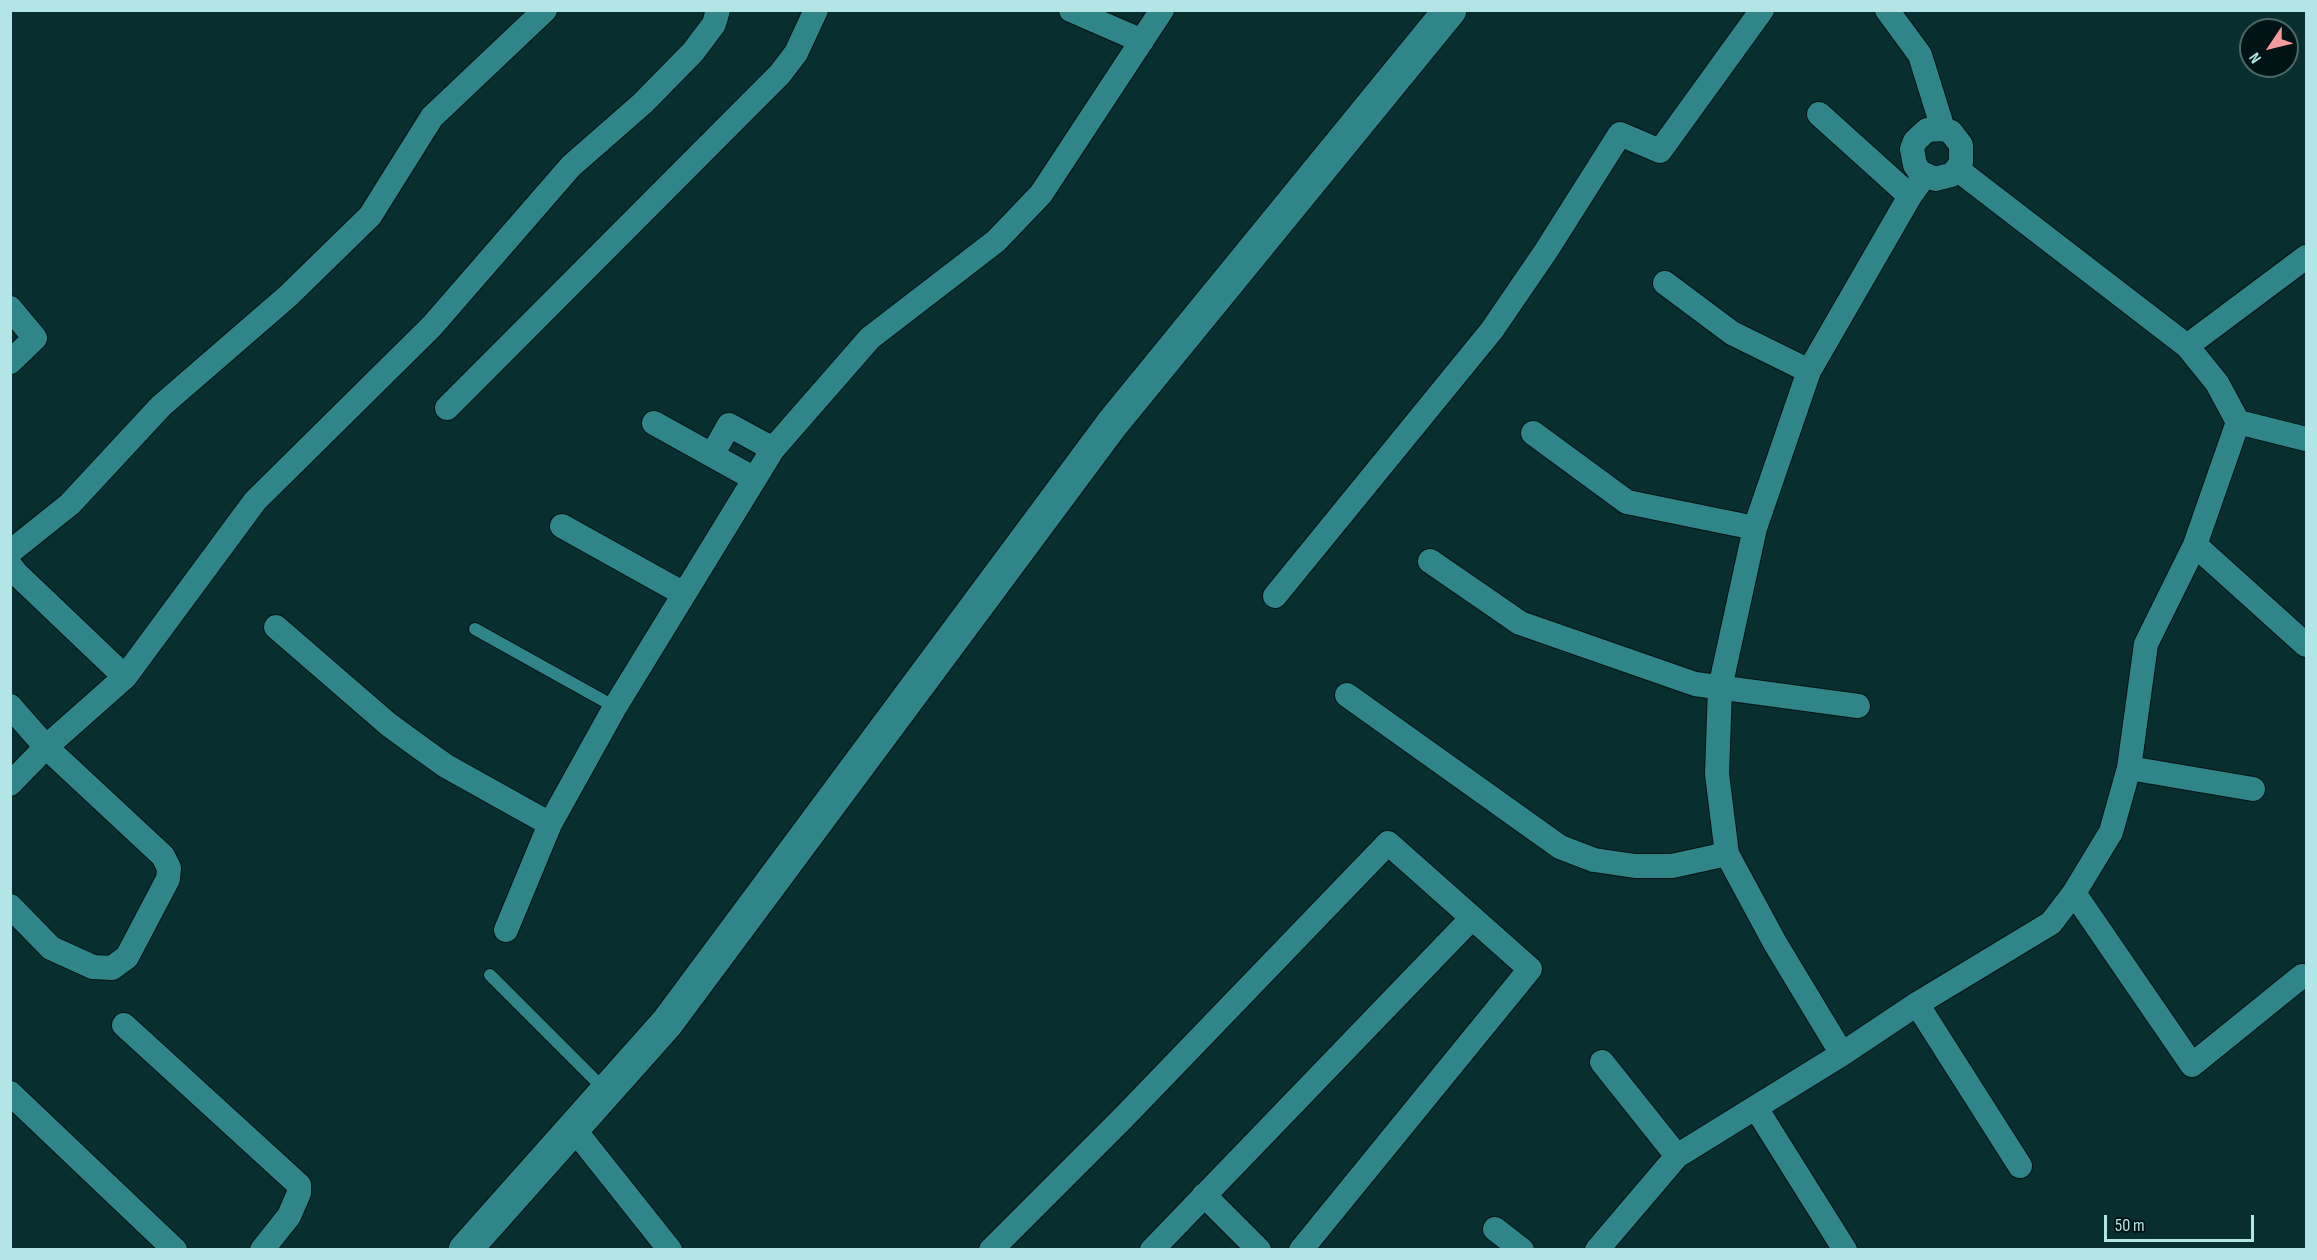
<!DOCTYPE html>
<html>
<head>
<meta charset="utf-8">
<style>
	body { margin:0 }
	#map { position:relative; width:2317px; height:1260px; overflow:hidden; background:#092e2f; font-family:"Sofia Sans Condensed",sans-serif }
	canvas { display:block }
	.frame { position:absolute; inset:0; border:12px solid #b4e5e6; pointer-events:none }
	.north { position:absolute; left:2239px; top:18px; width:60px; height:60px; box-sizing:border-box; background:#001415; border:2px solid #486869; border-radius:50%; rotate:235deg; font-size:16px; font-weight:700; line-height:24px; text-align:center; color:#b4e5e6 }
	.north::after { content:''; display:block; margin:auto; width:21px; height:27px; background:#f59b9e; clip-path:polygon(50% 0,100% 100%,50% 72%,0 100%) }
	.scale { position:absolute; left:2104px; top:1215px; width:150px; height:27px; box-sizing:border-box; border:3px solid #b4e5e6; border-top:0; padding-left:8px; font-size:18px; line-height:21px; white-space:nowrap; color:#b4e5e6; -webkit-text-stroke:4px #001415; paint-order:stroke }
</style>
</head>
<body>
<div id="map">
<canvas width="2317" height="1260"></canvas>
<div class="frame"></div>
<div class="north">N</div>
<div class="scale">50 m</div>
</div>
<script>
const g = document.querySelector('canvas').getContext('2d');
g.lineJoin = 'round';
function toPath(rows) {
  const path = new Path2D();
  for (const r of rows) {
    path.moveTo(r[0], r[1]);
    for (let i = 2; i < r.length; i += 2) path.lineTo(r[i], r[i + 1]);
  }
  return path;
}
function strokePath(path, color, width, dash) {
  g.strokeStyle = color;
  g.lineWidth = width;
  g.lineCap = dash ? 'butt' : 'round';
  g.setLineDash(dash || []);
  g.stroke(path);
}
const lane = toPath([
	[475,629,615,707],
	[490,975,606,1091]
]);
const street = toPath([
	[1071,10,1142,41],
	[1887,10,1920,55,1943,129,1951,132,1961,145,1961,162,1957,169,1951,175,1935,179,1920,172,1915,165,1912,149,1915,141,1927,130,1943,129],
	[1819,114,1910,196],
	[1665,283,1732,333,1809,371],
	[10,308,35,338,10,362],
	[2187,346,2306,257],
	[447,408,780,74,796,53,816,10],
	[2238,422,2306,439],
	[654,423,753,478],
	[1533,433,1627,502,1755,528],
	[712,455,729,425,773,449],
	[562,526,684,594],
	[2195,545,2306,645],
	[10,552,70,504,161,406,288,296,370,216,432,117,545,10],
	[1430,561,1520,623,1695,684,1858,706],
	[10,565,17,574,125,677],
	[1275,596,1492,330,1546,251,1620,134,1660,151,1762,10],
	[276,627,388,724,418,746,446,766,550,824],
	[1347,695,1560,847,1594,860,1635,866,1672,866,1727,854],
	[10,706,46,747,163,856,169,868,168,879,127,957,112,968,93,967,51,948,10,906],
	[2129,768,2253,789],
	[10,784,46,747,125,677,255,501,432,326,571,166,643,103,693,52,714,24,718,10],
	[2074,893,2192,1065,2302,976],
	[506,930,550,824,615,707,773,449,870,338,996,241,1041,194,1162,10],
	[1917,1004,2020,1166],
	[124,1025,299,1185,299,1193,289,1216,262,1250],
	[1842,1054,1775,943,1727,854,1717,774,1720,688,1755,528,1809,371,1910,196,1925,175],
	[1602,1062,1677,1156],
	[10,1093,175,1250],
	[1756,1108,1845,1250],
	[573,1128,670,1250],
	[1204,1195,1259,1250],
	[1495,1229,1522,1250],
	[991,1250,1124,1117,1388,843,1530,969,1301,1250],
	[1152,1250,1471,919],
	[1597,1250,1677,1156,1842,1054,1917,1004,2051,923,2074,893,2111,832,2129,768,2146,644,2195,545,2238,422,2217,383,2187,346,1957,169]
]);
const secondary = toPath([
	[465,1250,667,1023,1112,424,1450,10]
]);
strokePath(lane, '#061314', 14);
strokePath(street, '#061314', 26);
strokePath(secondary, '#061314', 35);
strokePath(lane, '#2f8587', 12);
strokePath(street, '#2f8587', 24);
strokePath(secondary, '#2f8587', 33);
</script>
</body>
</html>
